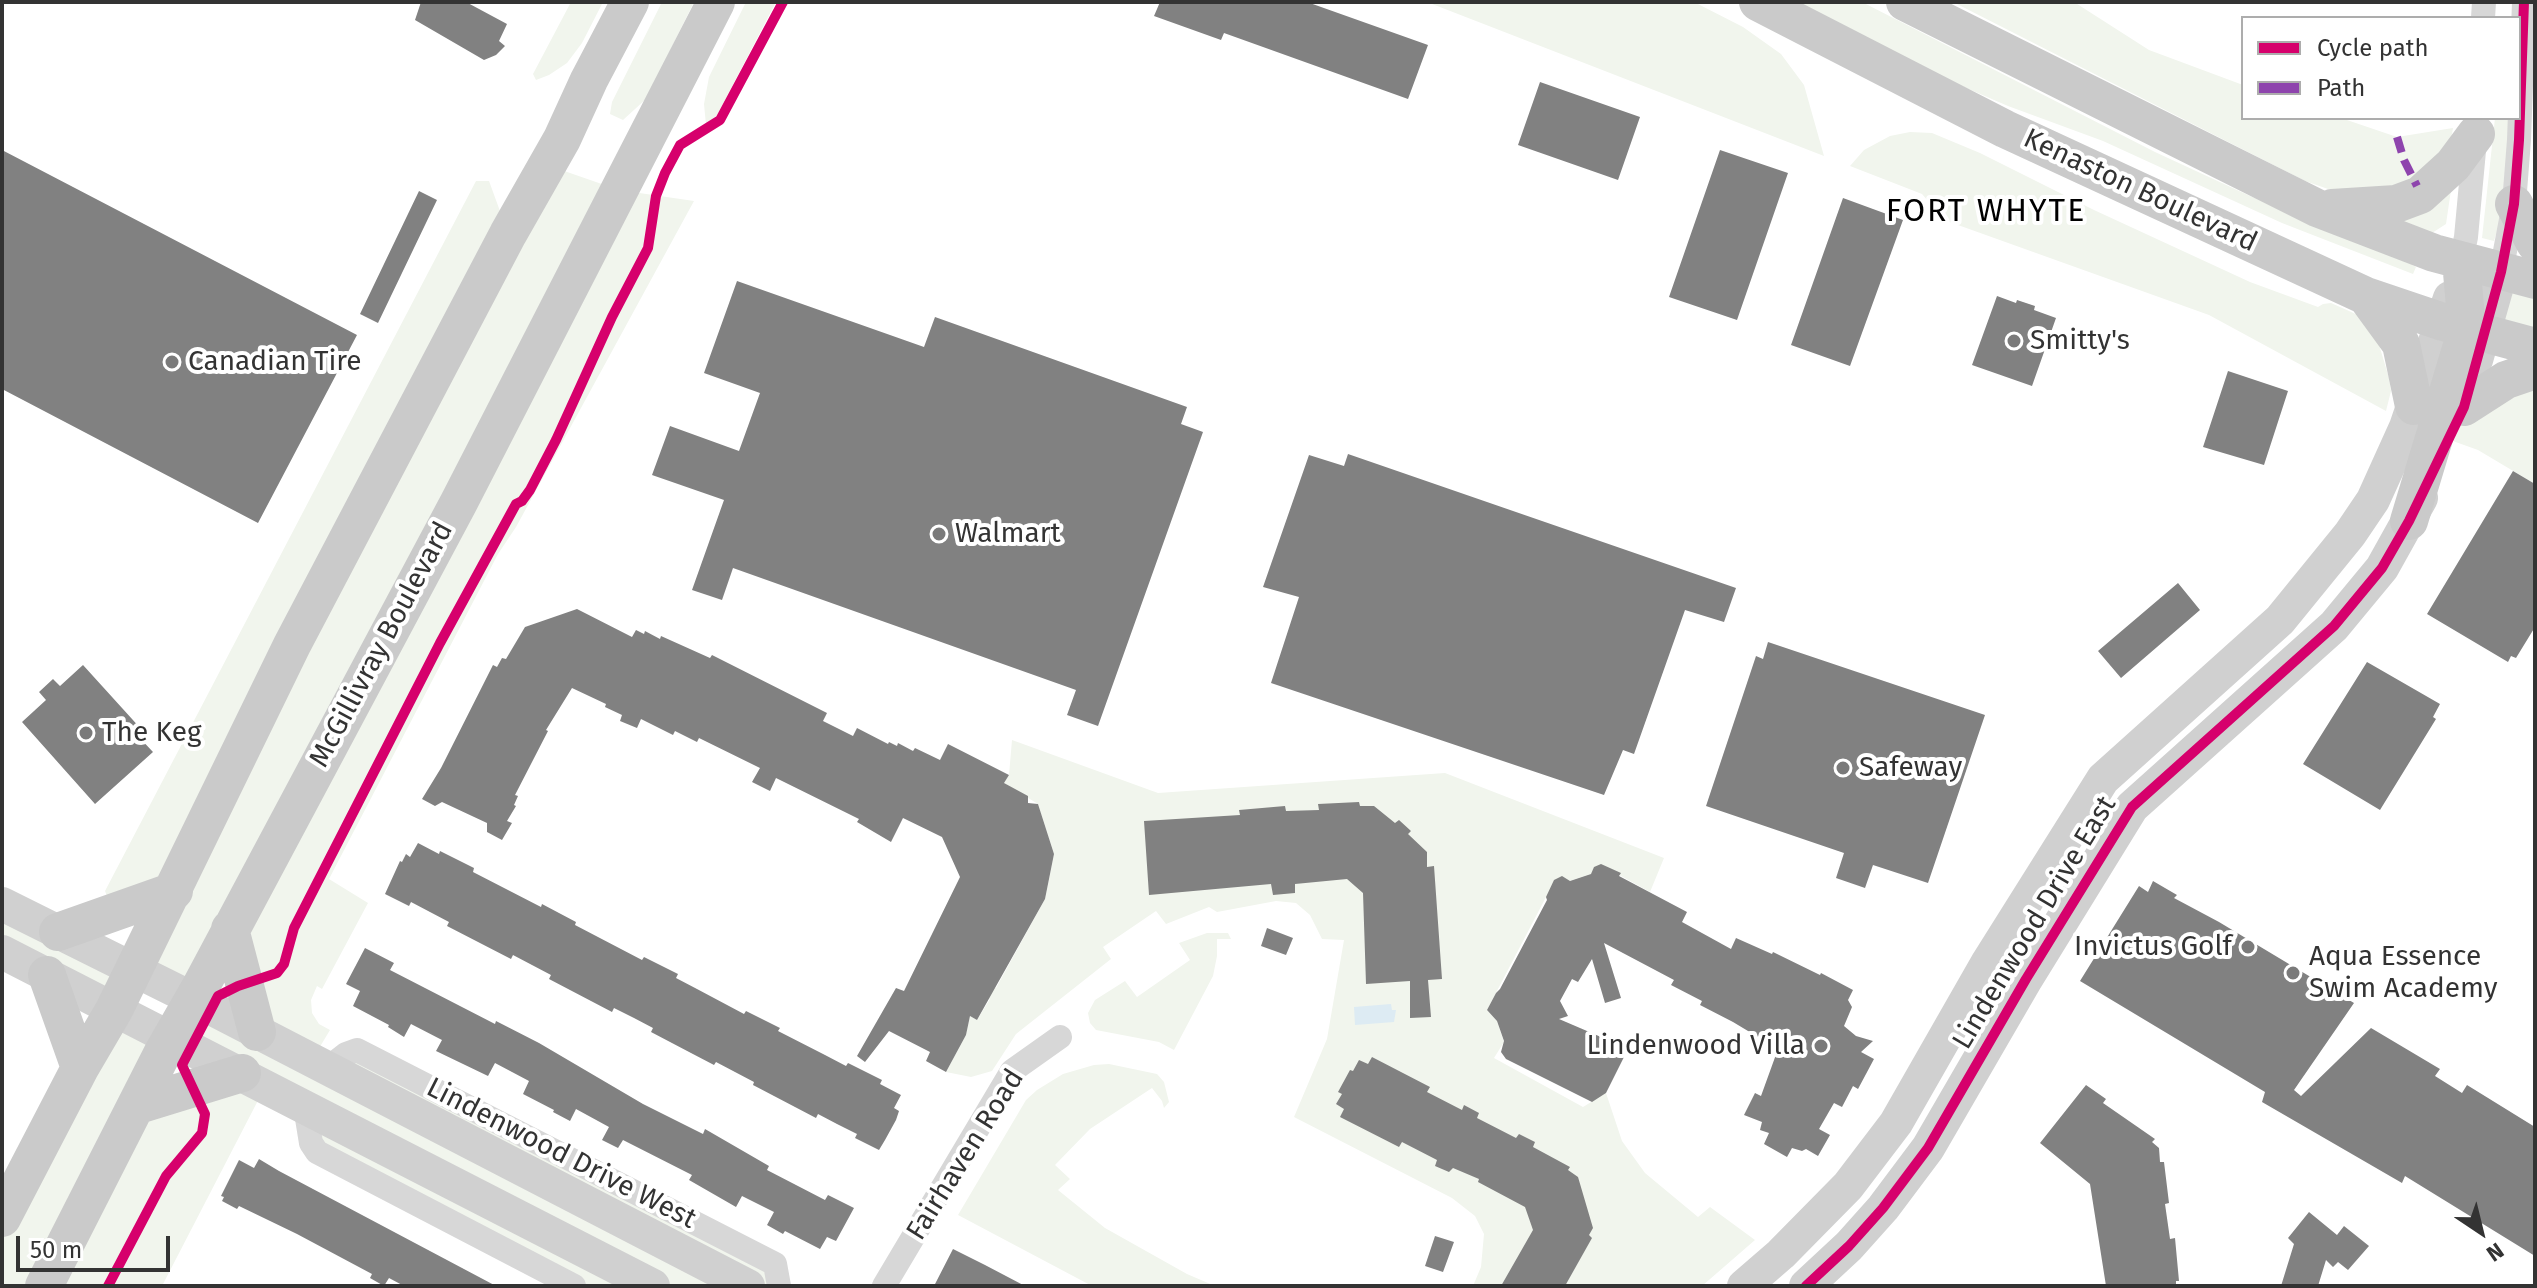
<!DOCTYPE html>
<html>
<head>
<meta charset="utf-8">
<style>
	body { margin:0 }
	#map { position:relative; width:2537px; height:1288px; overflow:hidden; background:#fff; font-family:"Fira Sans",sans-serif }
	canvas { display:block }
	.frame { position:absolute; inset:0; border:4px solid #333; pointer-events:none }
	.legend { position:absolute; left:2241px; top:16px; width:280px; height:104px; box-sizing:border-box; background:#fff; border:2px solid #adadad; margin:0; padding:10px 14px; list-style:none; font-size:24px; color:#333 }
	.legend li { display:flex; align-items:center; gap:16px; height:40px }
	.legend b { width:40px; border:2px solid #adadad }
	.north { position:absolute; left:2441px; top:1192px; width:80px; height:80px; -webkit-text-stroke:6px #fff; paint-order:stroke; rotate:145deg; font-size:22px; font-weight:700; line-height:32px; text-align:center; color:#333 }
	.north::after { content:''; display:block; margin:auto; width:28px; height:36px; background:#333; clip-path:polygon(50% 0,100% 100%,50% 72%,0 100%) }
	.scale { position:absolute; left:16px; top:1236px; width:154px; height:36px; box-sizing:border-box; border:4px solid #333; border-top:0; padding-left:10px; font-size:24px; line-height:28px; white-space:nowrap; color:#333; -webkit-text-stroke:6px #fff; paint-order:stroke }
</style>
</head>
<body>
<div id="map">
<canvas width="2537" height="1288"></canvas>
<div class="frame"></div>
<ul class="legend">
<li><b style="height:10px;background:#d6006c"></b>Cycle path</li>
<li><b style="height:10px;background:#8e44ad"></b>Path</li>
</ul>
<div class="north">N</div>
<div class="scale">50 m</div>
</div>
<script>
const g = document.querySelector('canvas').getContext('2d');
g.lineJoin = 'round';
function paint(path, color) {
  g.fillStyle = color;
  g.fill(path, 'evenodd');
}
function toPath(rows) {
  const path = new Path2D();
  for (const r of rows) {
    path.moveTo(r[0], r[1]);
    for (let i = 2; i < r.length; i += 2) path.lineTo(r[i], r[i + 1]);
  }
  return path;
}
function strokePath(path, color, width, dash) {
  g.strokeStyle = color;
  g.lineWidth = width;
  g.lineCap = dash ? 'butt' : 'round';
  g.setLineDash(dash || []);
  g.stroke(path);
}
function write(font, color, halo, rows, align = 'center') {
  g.font = font + ' "Fira Sans",sans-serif';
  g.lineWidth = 8;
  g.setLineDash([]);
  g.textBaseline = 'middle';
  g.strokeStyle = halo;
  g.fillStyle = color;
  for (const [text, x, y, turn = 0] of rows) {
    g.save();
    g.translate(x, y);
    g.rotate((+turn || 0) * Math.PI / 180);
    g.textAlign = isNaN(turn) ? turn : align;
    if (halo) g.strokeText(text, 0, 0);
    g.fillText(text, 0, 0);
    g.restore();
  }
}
const green = toPath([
	[571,2,603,2,582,43,567,63,549,75,536,80,533,74],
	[662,2,694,2,646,99,623,120,610,114,612,102],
	[746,2,776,2,717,115,706,125,704,104,709,77],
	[1427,2,1694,2,1743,27,1781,54,1804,85,1824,156],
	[1790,2,1862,2,2155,152,2250,196,2388,250,2416,267,2413,274,2282,223,2103,141,2008,106,1913,65],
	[1953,2,2074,2,2149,50,2243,85,2243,118,2341,118,2397,137,2453,128,2452,134,2440,161,2411,185,2331,190,2305,181],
	[2495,118,2511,118,2505,205,2494,241,2482,238],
	[1910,132,1932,133,1980,153,2094,210,2250,282,2318,307,2323,304,2331,303,2358,315,2387,343,2380,348,2389,378,2391,391,2386,411,2209,315,1944,220,1922,194,1850,166,1864,150,1890,136],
	[547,165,619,190,694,201,516,527,498,554,329,879,368,903,322,989,317,986,311,1000,312,1013,319,1024,330,1030,312,1060,346,1054,775,1264,779,1286,574,1286,317,1152,305,1106,266,1085,162,1286,2,1286,2,1218,106,1026,2,952,2,904,133,970,173,892,114,914,105,891,476,181,489,181,508,233],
	[230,931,257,1031,201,986],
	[134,970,193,999,169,1039,114,1010],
	[170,1039,241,1074,138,1104],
	[2451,190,2446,224,2432,233,2392,219],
	[2501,272,2535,280,2535,347,2485,333],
	[2535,370,2535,484,2478,450,2450,440,2464,407],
	[1012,740,1158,793,1445,773,1664,858,1650,892,1601,865,1591,874,1570,881,1546,897,1487,1010,1497,1021,1504,1042,1494,1058,1583,1107,1606,1093,1622,1141,1645,1173,1698,1217,1710,1207,1755,1240,1702,1286,1473,1286,1481,1267,1484,1234,1475,1216,1452,1198,1294,1117,1327,1039,1344,940,1322,939,1310,915,1296,903,1276,901,1217,912,1209,907,1166,924,1156,911,1103,947,1111,959,1016,1034,992,1071,971,1077,946,1072,966,1035,970,1016,977,1020,990,999,984,995,990,984,996,988,1045,899,1054,854,1038,804,1004,783,1009,775],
	[1207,933,1228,933,1231,939,1217,939,1217,956,1213,976,1174,1050,1159,1042,1096,1030,1090,1023,1088,1013,1095,1000,1125,981,1137,997,1190,960,1179,943],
	[1109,1064,1157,1074,1164,1082,1169,1102,1164,1108,1162,1101,1152,1088,1090,1129,1055,1165,1070,1179,1058,1190,1105,1228,1187,1274,1215,1286,1092,1286,958,1215,1026,1100,1037,1090,1063,1074,1094,1065]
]);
const water = toPath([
	[1391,1004,1392,1010,1396,1010,1394,1022,1355,1025,1354,1007]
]);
const building = toPath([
	[421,2,466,2,507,24,499,41,505,46,496,55,484,60,415,20],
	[1160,2,1307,2,1428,45,1408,99,1224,33,1221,40,1154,16],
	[1540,82,1640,117,1618,180,1518,145],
	[2,150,357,335,258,523,2,389],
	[1720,150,1788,173,1737,320,1669,297],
	[419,191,437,200,378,323,360,314],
	[1843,198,1903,220,1850,366,1791,345],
	[737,281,924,347,935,317,1187,407,1181,424,1203,432,1098,726,1067,715,1076,690,733,568,722,600,692,590,724,500,652,475,670,426,739,451,760,393,704,373],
	[1997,296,2016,303,2017,300,2035,306,2034,310,2056,318,2032,386,1972,365],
	[2228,371,2288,391,2264,465,2203,447],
	[1348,454,1736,588,1724,622,1685,610,1634,754,1623,750,1604,795,1271,683,1299,597,1263,587,1309,455,1344,466],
	[2513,471,2535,484,2535,627,2516,658,2511,656,2508,662,2427,614],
	[2178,583,2200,610,2121,678,2098,651],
	[577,609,632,637,636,630,644,634,645,631,660,639,661,636,710,658,712,655,827,713,823,721,853,736,857,728,888,744,889,742,897,746,898,743,913,751,915,748,940,760,948,744,1009,775,1004,783,1028,796,1028,803,1038,804,1054,854,1045,899,977,1020,970,1016,966,1035,946,1072,926,1061,930,1052,889,1031,865,1062,857,1056,896,988,904,991,960,877,942,837,903,818,891,842,857,822,859,819,776,778,770,791,752,782,760,768,699,738,697,742,675,731,673,735,641,719,637,728,620,721,622,715,605,707,606,704,572,688,546,730,548,731,515,795,518,796,514,805,516,806,507,821,512,823,502,840,487,832,487,823,442,802,435,806,422,799,441,768,493,665,497,667,502,658,506,659,525,627],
	[1768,642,1985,715,1928,883,1873,865,1865,888,1836,878,1844,853,1706,806,1756,656,1763,659],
	[2367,662,2440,704,2433,717,2436,719,2380,810,2303,764],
	[83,665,142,730,137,735,153,752,95,804,22,722,46,700,39,692,53,679,60,686],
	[1359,802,1360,806,1374,806,1395,823,1399,820,1411,831,1408,834,1427,852,1427,867,1434,866,1442,979,1428,980,1431,1017,1410,1018,1410,981,1366,984,1363,893,1347,879,1295,884,1295,893,1273,895,1271,884,1149,895,1144,821,1240,815,1239,810,1285,806,1286,811,1319,810,1318,804],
	[418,843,439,854,440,851,474,868,473,872,541,907,542,904,576,922,575,925,642,960,644,957,678,974,676,978,697,989,744,1014,746,1011,780,1028,778,1031,825,1055,846,1066,848,1063,882,1080,880,1084,901,1095,894,1108,899,1111,896,1120,885,1140,879,1150,855,1138,857,1134,837,1124,818,1114,816,1118,753,1085,754,1082,716,1062,714,1065,691,1053,651,1032,653,1028,634,1018,614,1008,612,1012,549,979,551,975,513,955,511,959,447,926,449,922,411,902,409,906,385,894,400,861,402,862,406,854,410,857],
	[1601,864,1621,873,1619,876,1687,912,1682,922,1731,949,1736,938,1772,954,1773,952,1820,975,1821,973,1853,990,1848,1000,1852,1007,1844,1026,1856,1036,1873,1041,1861,1052,1874,1059,1858,1089,1853,1086,1842,1107,1834,1103,1819,1129,1830,1135,1818,1156,1806,1149,1802,1151,1792,1148,1787,1157,1764,1144,1769,1133,1760,1130,1762,1122,1744,1115,1755,1093,1761,1096,1778,1049,1733,1022,1700,1005,1702,1001,1671,985,1674,980,1604,943,1621,998,1605,1003,1592,959,1578,982,1572,979,1560,1001,1568,1016,1559,1019,1615,1043,1611,1051,1624,1057,1606,1093,1592,1102,1506,1059,1501,1052,1504,1041,1497,1021,1487,1010,1496,993,1500,989,1547,900,1546,897,1554,880,1562,876,1570,881,1591,874,1594,867],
	[2153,881,2177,895,2174,898,2219,922,2354,1003,2294,1090,2301,1096,2371,1028,2440,1069,2435,1076,2462,1093,2467,1085,2535,1127,2535,1256,2405,1176,2402,1183,2262,1102,2265,1092,2080,981,2139,886,2148,892],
	[1267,928,1293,938,1286,955,1261,946],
	[365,948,394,963,390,970,495,1024,496,1021,539,1043,643,1104,703,1134,705,1129,769,1166,767,1170,825,1200,828,1195,854,1208,836,1241,827,1237,820,1249,785,1231,783,1234,767,1225,774,1212,742,1196,736,1207,689,1180,692,1175,623,1140,618,1148,602,1140,609,1127,576,1109,570,1121,553,1112,554,1110,523,1094,529,1081,495,1063,488,1076,436,1051,442,1040,411,1024,404,1037,388,1027,389,1025,353,1006,360,991,346,984],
	[1372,1057,1430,1087,1427,1092,1462,1110,1464,1105,1479,1113,1477,1118,1516,1138,1519,1134,1535,1142,1533,1147,1570,1167,1568,1170,1578,1177,1593,1228,1589,1235,1592,1238,1565,1286,1501,1286,1533,1230,1525,1207,1478,1182,1479,1179,1453,1168,1449,1172,1435,1166,1437,1160,1402,1142,1399,1147,1340,1117,1344,1109,1336,1104,1342,1094,1338,1092,1350,1070,1353,1071,1359,1060,1368,1064],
	[2086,1085,2106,1099,2103,1103,2155,1139,2152,1142,2159,1148,2160,1162,2164,1162,2169,1203,2165,1204,2170,1239,2175,1238,2179,1281,2176,1281,2176,1286,2106,1286,2090,1184,2040,1143],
	[259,1159,279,1171,496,1286,404,1286,389,1278,384,1286,370,1278,372,1274,297,1234,239,1206,237,1209,222,1201,224,1197,221,1196,239,1160,254,1168],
	[2309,1212,2337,1235,2344,1226,2369,1246,2348,1270,2338,1262,2333,1267,2326,1260,2318,1286,2281,1286,2294,1244,2288,1238],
	[1435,1236,1454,1242,1443,1272,1425,1266],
	[953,1249,985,1265,1025,1286,934,1286]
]);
const street = toPath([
	[2483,18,2484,2],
	[2461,261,2466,237,2475,140],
	[2501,272,2514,204,2519,140,2524,2],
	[328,1068,346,1054,357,1050,775,1264,779,1286],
	[305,1106,311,1143,317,1152,574,1286],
	[884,1286,1012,1071,1060,1037]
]);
const secondary = toPath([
	[2476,360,2501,272],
	[2,904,213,1009,748,1286],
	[2,952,653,1286],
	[1744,1286,1781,1254,1848,1186,1896,1123,1988,962,2103,779,2280,620,2350,534,2373,500,2406,427,2450,298],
	[1806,1286,1849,1246,1883,1208,1928,1148,2026,979,2132,807,2334,626,2382,568,2421,498]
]);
const primary = toPath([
	[1758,2,2005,129,2366,296,2443,322,2535,347],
	[1905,2,2317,208,2434,253,2535,280],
	[2514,204,2535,243],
	[2332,208,2396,204,2420,195,2453,165,2476,134],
	[2366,296,2401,344,2414,406],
	[2464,407,2506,380,2535,370],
	[2409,521,2467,329,2461,261],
	[230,929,257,1032],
	[58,932,174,891],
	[47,975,80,1068],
	[138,1105,242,1073],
	[2,1218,80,1068,114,1010,292,645,508,234,562,139,589,80,630,2],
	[44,1286,162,1054,201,986,459,502,716,2]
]);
const quiet = toPath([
	[2397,137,2404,160,2417,186]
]);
const cycleway = toPath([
	[108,1286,166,1176,202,1133,205,1114,182,1065,218,996,238,986,277,973,284,964,294,928,440,643,516,504,522,501,530,490,556,440,612,317,648,248,656,196,665,173,680,145,720,120,783,2],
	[1806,1286,1849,1246,1883,1208,1928,1148,2026,979,2132,807,2334,626,2382,568,2409,521,2464,407,2501,272,2514,204,2519,140,2524,2]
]);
const markers = [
	[2014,341,8,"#7a7a7a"],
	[172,362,8,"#7a7a7a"],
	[939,534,8,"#7a7a7a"],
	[86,733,8,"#7a7a7a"],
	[1843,768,8,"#7a7a7a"],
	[2248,947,8,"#7a7a7a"],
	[2293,973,8,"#7a7a7a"],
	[1821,1046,8,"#7a7a7a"]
];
const streetNames = [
	["Kenaston Boulevard",2140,191,25],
	["McGillivray Boulevard",382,645,-62],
	["Lindenwood Drive East",2035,923,-59],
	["Lindenwood Drive West",561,1154,27],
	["Fairhaven Road",966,1155,-58]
];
const poiNames = [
	["Smitty's",2030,341],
	["Canadian Tire",188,362],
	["Walmart",955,534],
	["The Keg",102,733],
	["Safeway",1859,768],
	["Invictus Golf",2232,947,"right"],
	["Aqua Essence",2309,957],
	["Swim Academy",2309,989],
	["Lindenwood Villa",1805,1046,"right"]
];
const quarterNames = [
	["FORT WHYTE",1986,212]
];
paint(green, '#f1f5ed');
paint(water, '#ddebf3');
paint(building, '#818181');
strokePath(street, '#d7d7d7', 24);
strokePath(secondary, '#d0d0d0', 34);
strokePath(primary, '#cacaca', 38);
strokePath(quiet, '#8e44ad', 8, [16, 8]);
strokePath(cycleway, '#d6006c', 10);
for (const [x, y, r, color] of markers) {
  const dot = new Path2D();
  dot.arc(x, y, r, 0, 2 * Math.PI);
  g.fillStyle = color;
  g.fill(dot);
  strokePath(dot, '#fff', 3);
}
write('28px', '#333', '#fff', streetNames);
write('28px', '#333', '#fff', poiNames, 'left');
g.letterSpacing = '2px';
write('32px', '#000', '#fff', quarterNames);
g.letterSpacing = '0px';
</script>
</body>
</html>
